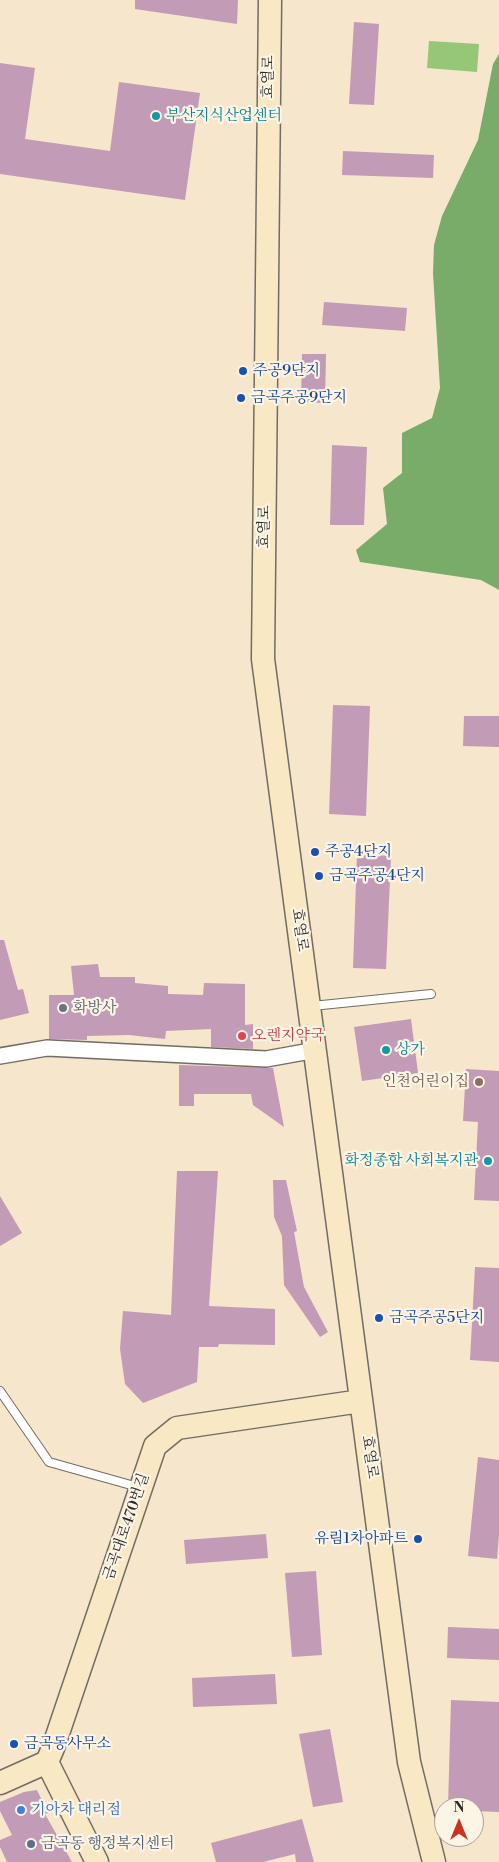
<!DOCTYPE html>
<html>
<head>
<meta charset="utf-8">
<style>
	body { margin:0 }
	#map { position:relative; width:499px; height:1862px; overflow:hidden; background:#f5e6cc; font-family:"Libre Bodoni",serif }
	canvas { display:block }
	.north { position:absolute; left:434px; top:1797px; width:50px; height:50px; box-sizing:border-box; background:#fcf5e5; border:1px solid #a8a49b; border-radius:50%; rotate:0deg; font-size:14px; font-weight:700; line-height:20px; text-align:center; color:#2b2b2b }
	.north::after { content:''; display:block; margin:auto; width:18px; height:22px; background:#c8321e; clip-path:polygon(50% 0,100% 100%,50% 72%,0 100%) }
</style>
</head>
<body>
<div id="map">
<canvas width="499" height="1862"></canvas>
<div class="north">N</div>
</div>
<script>
const g = document.querySelector('canvas').getContext('2d');
g.lineJoin = 'round';
function paint(path, color) {
  g.fillStyle = color;
  g.fill(path, 'evenodd');
}
function toPath(rows) {
  const path = new Path2D();
  for (const r of rows) {
    path.moveTo(r[0], r[1]);
    for (let i = 2; i < r.length; i += 2) path.lineTo(r[i], r[i + 1]);
  }
  return path;
}
function strokePath(path, color, width, dash) {
  g.strokeStyle = color;
  g.lineWidth = width;
  g.lineCap = dash ? 'butt' : 'round';
  g.setLineDash(dash || []);
  g.stroke(path);
}
function write(font, color, halo, rows, align = 'center') {
  g.font = font + ' "Libre Bodoni","Noto Serif KR",serif';
  g.lineWidth = 4.5;
  g.setLineDash([]);
  g.textBaseline = 'middle';
  g.strokeStyle = halo;
  g.fillStyle = color;
  for (const [text, x, y, turn = 0] of rows) {
    g.save();
    g.translate(x, y);
    g.rotate((+turn || 0) * Math.PI / 180);
    g.textAlign = isNaN(turn) ? turn : align;
    if (halo) g.strokeText(text, 0, 0);
    g.fillText(text, 0, 0);
    g.restore();
  }
}
const green = toPath([
	[429,41,479,44,477,72,427,68]
]);
const forest = toPath([
	[499,54,499,590,481,580,360,562,356,550,387,524,383,488,402,473,402,433,432,418,440,388,433,273,434,245,442,216,478,140,493,64]
]);
const building = toPath([
	[135,0,238,0,237,24,135,9],
	[354,22,379,24,374,105,349,104],
	[0,63,35,68,25,139,110,151,119,82,200,93,185,200,0,174],
	[343,151,434,155,433,178,342,175],
	[324,302,407,308,405,331,322,325],
	[302,354,326,354,325,403,301,402],
	[332,445,367,447,364,525,330,525],
	[333,705,370,706,366,816,329,814],
	[464,716,499,716,499,747,463,746],
	[357,854,391,856,386,969,353,968],
	[0,940,4,940,18,990,23,989,29,1013,0,1020],
	[98,964,100,977,135,977,135,983,168,986,168,994,203,995,204,983,245,984,245,1025,253,1024,253,1049,211,1047,211,1029,166,1031,165,1039,129,1035,87,1036,87,1040,49,1039,49,995,74,995,71,966],
	[411,1019,418,1073,362,1081,354,1027],
	[179,1065,273,1068,284,1127,253,1105,251,1094,194,1094,194,1106,179,1106],
	[466,1069,499,1071,499,1201,474,1200,478,1122,463,1121],
	[177,1171,218,1171,209,1306,275,1309,275,1345,219,1344,218,1347,199,1347,197,1382,143,1403,125,1384,120,1349,123,1311,171,1315],
	[273,1180,286,1180,297,1231,294,1232,304,1287,328,1332,320,1337,284,1285,282,1236,274,1217],
	[0,1196,22,1233,0,1246],
	[475,1267,499,1268,499,1362,470,1360],
	[478,1457,499,1460,499,1535,497,1559,468,1556],
	[266,1534,268,1558,186,1564,184,1540],
	[316,1571,322,1655,292,1657,285,1573],
	[448,1627,499,1629,499,1660,447,1658],
	[275,1674,277,1704,193,1707,192,1678],
	[451,1700,499,1702,499,1812,474,1811,474,1807,448,1807],
	[330,1729,343,1802,313,1807,299,1734],
	[37,1790,48,1813,45,1814,72,1862,7,1862,0,1847,0,1840,12,1835,0,1811,0,1802,24,1792],
	[302,1819,314,1862,296,1862,295,1854,263,1862,216,1862,211,1843]
]);
const lane = toPath([
	[312,1006,431,994],
	[0,1391,49,1462,138,1487]
]);
const street = toPath([
	[0,1056,47,1048,266,1059,316,1050]
]);
const secondary = toPath([
	[270,0,263,659,409,1762,434,1862],
	[47,1762,97,1862],
	[0,1783,47,1762,53,1748,155,1446,177,1428,361,1401]
]);
const markers = [
	[156,116,5,"#0f9aa8"],
	[243,371,5,"#1a4fb4"],
	[241,398,5,"#1a4fb4"],
	[315,852,5,"#1a4fb4"],
	[319,876,5,"#1a4fb4"],
	[63,1008,5,"#6b7280"],
	[242,1036,5,"#e0444e"],
	[386,1050,5,"#0f9aa8"],
	[479,1082,5,"#8d6e63"],
	[488,1161,5,"#0f9aa8"],
	[379,1318,5,"#1a4fb4"],
	[418,1539,5,"#1a4fb4"],
	[14,1744,5,"#1a4fb4"],
	[21,1810,5,"#3f7fe0"],
	[31,1844,5,"#5c6f8a"]
];
const streetNames = [
	["효열로",269,77,-89],
	["효열로",265,527,-89],
	["효열로",299,930,82],
	["효열로",369,1457,82],
	["금곡대로470번길",127,1527,-71]
];
const cultureNames = [
	["부산지식산업센터",166,116],
	["상가",396,1050],
	["화정종합 사회복지관",478,1161,"right"]
];
const transitNames = [
	["주공9단지",253,371],
	["금곡주공9단지",251,398],
	["주공4단지",325,852],
	["금곡주공4단지",329,876],
	["금곡주공5단지",389,1318],
	["유림1차아파트",408,1539,"right"],
	["금곡동사무소",24,1744]
];
const worshipNames = [
	["화방사",73,1008]
];
const healthNames = [
	["오렌지약국",252,1036]
];
const educationNames = [
	["인천어린이집",469,1082]
];
const shopNames = [
	["기아차 대리점",31,1810]
];
const serviceNames = [
	["금곡동 행정복지센터",41,1844]
];
paint(green, '#95c777');
paint(forest, '#78ac68');
paint(building, '#c29bb7');
strokePath(lane, '#726c63', 10);
strokePath(street, '#726c63', 18);
strokePath(secondary, '#726c63', 25);
strokePath(lane, '#fff', 8);
strokePath(street, '#fff', 15);
strokePath(secondary, '#f8e8c3', 22);
for (const [x, y, r, color] of markers) {
  const dot = new Path2D();
  dot.arc(x, y, r, 0, 2 * Math.PI);
  g.fillStyle = color;
  g.fill(dot);
  strokePath(dot, '#fcf5e5', 2);
}
write('15px', '#2b2b2b', '#fcf5e5', streetNames);
write('15px', '#0d838f', '#fcf5e5', cultureNames, 'left');
write('15px', '#164399', '#fcf5e5', transitNames, 'left');
write('15px', '#5b616d', '#fcf5e5', worshipNames, 'left');
write('15px', '#be3a42', '#fcf5e5', healthNames, 'left');
write('15px', '#785e54', '#fcf5e5', educationNames, 'right');
write('15px', '#366cbe', '#fcf5e5', shopNames, 'left');
write('15px', '#4e5e75', '#fcf5e5', serviceNames, 'left');
</script>
</body>
</html>
